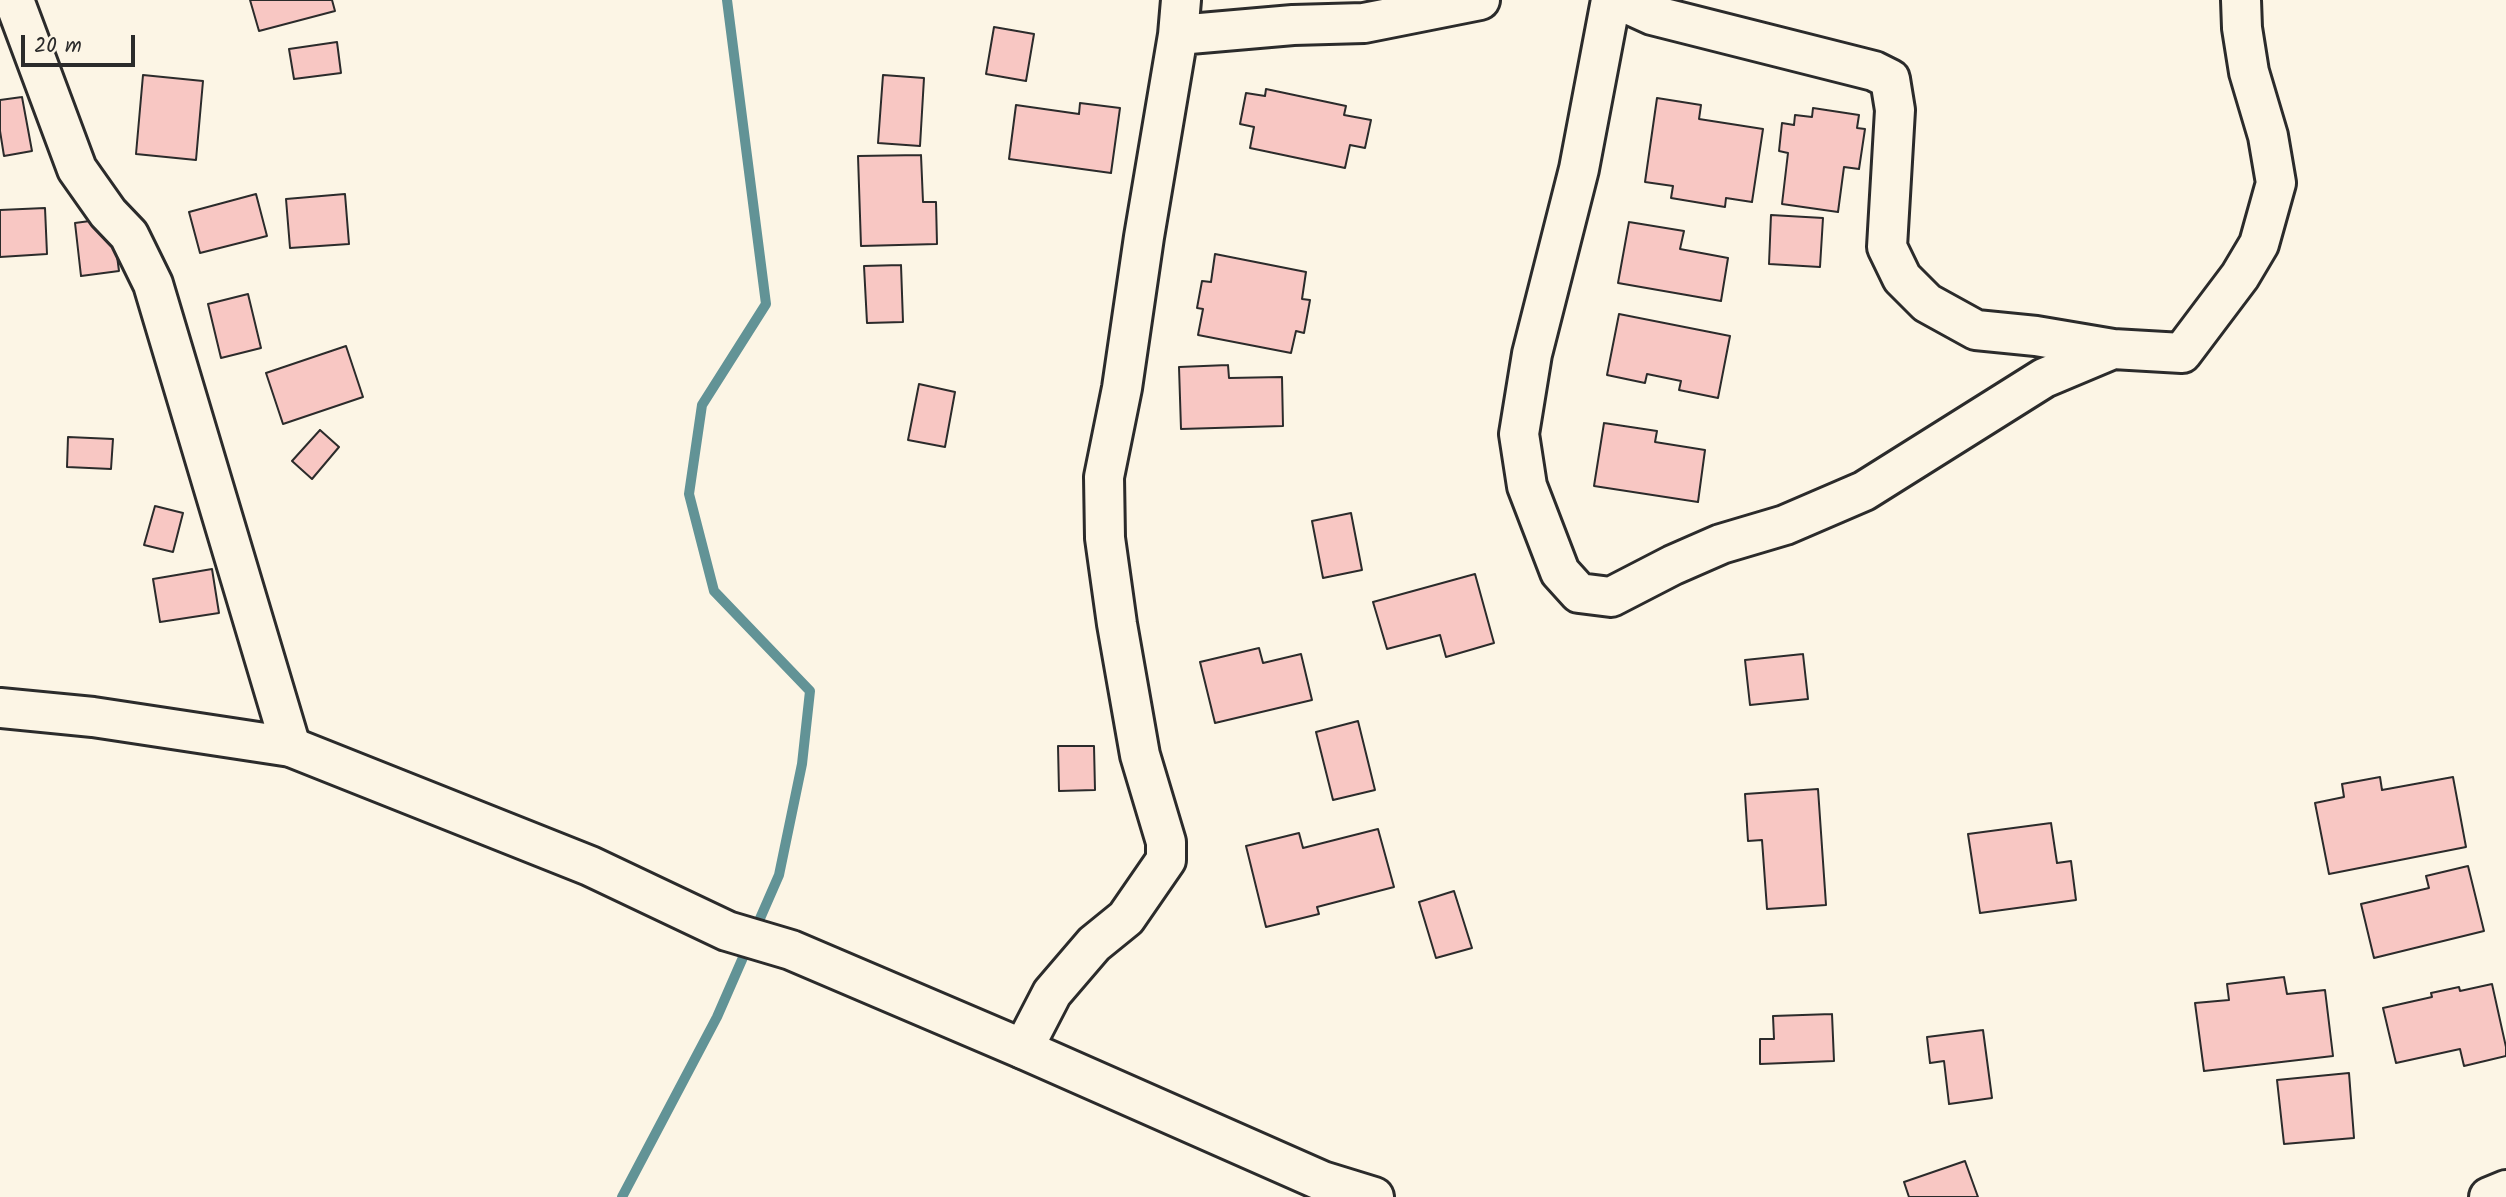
<!DOCTYPE html>
<html>
<head>
<meta charset="utf-8">
<style>
	body { margin:0 }
	#map { position:relative; width:2506px; height:1197px; overflow:hidden; background:#fcf5e5; font-family:Kalam,sans-serif }
	canvas { display:block }
	.scale { position:absolute; left:21px; top:35px; width:114px; height:32px; box-sizing:border-box; border:4px solid #2b2b2b; border-top:0; padding-left:9px; font-size:21px; line-height:24px; white-space:nowrap; color:#2b2b2b; -webkit-text-stroke:5px #fcf5e5; paint-order:stroke }
</style>
</head>
<body>
<div id="map">
<canvas width="2506" height="1197"></canvas>
<div class="scale">20 m</div>
</div>
<script>
const g = document.querySelector('canvas').getContext('2d');
g.lineJoin = 'round';
function toPath(rows) {
  const path = new Path2D();
  for (const r of rows) {
    path.moveTo(r[0], r[1]);
    for (let i = 2; i < r.length; i += 2) path.lineTo(r[i], r[i + 1]);
  }
  return path;
}
function strokePath(path, color, width, dash) {
  g.strokeStyle = color;
  g.lineWidth = width;
  g.lineCap = dash ? 'butt' : 'round';
  g.setLineDash(dash || []);
  g.stroke(path);
}
function paint(path, color) {
  g.fillStyle = color;
  g.fill(path, 'evenodd');
}
const stream = toPath([
	[622,1197,717,1017,779,875,802,764,810,691,714,591,689,494,702,405,766,304,727,0]
]);
const building = toPath([
	[250,0,332,0,335,11,259,31,250,0],
	[994,27,1034,34,1026,81,986,74,994,27],
	[337,42,341,73,294,79,289,49,337,42],
	[143,75,203,81,196,160,136,154,143,75],
	[883,75,924,78,920,146,878,143,883,75],
	[1266,89,1346,106,1344,115,1371,120,1365,148,1350,145,1345,168,1250,148,1254,127,1240,124,1246,93,1265,96,1266,89],
	[22,97,32,151,4,156,0,131,0,100,22,97],
	[1657,98,1701,105,1699,119,1763,129,1752,202,1726,198,1725,207,1671,198,1673,186,1645,182,1657,98],
	[1080,103,1120,108,1111,173,1009,159,1016,105,1079,114,1080,103],
	[1813,108,1859,115,1857,128,1865,129,1859,169,1844,167,1838,212,1782,204,1788,153,1779,151,1782,123,1794,125,1795,115,1812,117,1813,108],
	[921,155,923,202,936,202,937,244,861,246,858,156,921,155],
	[256,194,267,236,200,253,189,212,256,194],
	[345,194,349,244,290,248,286,199,345,194],
	[45,208,47,254,0,257,0,210,45,208],
	[1771,215,1823,218,1820,267,1769,264,1771,215],
	[112,218,119,271,81,276,75,223,112,218],
	[1629,222,1684,231,1680,249,1728,258,1721,301,1618,283,1629,222],
	[1215,254,1306,272,1302,299,1310,300,1304,333,1296,331,1291,353,1198,335,1203,309,1197,308,1202,281,1211,282,1215,254],
	[901,265,903,322,867,323,864,266,901,265],
	[248,294,261,348,221,358,208,304,248,294],
	[1619,314,1730,336,1718,398,1679,390,1681,381,1647,374,1645,383,1607,375,1619,314],
	[346,346,363,397,283,424,266,373,346,346],
	[1228,365,1229,378,1282,377,1283,426,1181,429,1179,367,1228,365],
	[919,384,955,392,945,447,908,440,919,384],
	[1604,423,1657,431,1655,442,1705,450,1698,502,1594,486,1604,423],
	[320,430,339,447,312,479,292,461,320,430],
	[68,437,113,439,111,469,67,467,68,437],
	[155,506,183,513,173,552,144,545,155,506],
	[1351,513,1362,570,1323,578,1312,521,1351,513],
	[212,569,219,613,160,622,153,579,212,569],
	[1475,574,1494,643,1446,657,1440,635,1387,649,1373,602,1475,574],
	[1259,648,1263,663,1301,654,1312,700,1215,723,1200,662,1259,648],
	[1803,654,1808,699,1750,705,1745,660,1803,654],
	[1358,721,1375,790,1333,800,1316,732,1358,721],
	[1058,746,1094,746,1095,790,1059,791,1058,746],
	[2380,777,2382,790,2453,777,2466,847,2329,874,2315,803,2344,797,2342,784,2380,777],
	[1818,789,1826,905,1767,909,1762,840,1748,841,1745,794,1818,789],
	[2051,823,2057,863,2071,861,2076,900,1980,913,1968,834,2051,823],
	[1378,829,1394,887,1317,907,1319,914,1266,927,1246,846,1299,833,1303,848,1378,829],
	[2468,866,2484,931,2374,958,2361,904,2429,888,2426,876,2468,866],
	[1454,891,1472,948,1436,958,1419,902,1454,891],
	[2284,977,2287,994,2325,990,2333,1056,2204,1071,2195,1003,2229,1000,2227,984,2284,977],
	[2492,984,2506,1047,2506,1056,2464,1066,2460,1049,2396,1063,2383,1008,2432,997,2431,993,2459,987,2460,991,2492,984],
	[1832,1014,1834,1061,1760,1064,1760,1039,1774,1039,1773,1016,1832,1014],
	[1983,1030,1992,1098,1949,1104,1944,1061,1930,1063,1927,1037,1983,1030],
	[2349,1073,2354,1138,2284,1144,2277,1080,2349,1073],
	[1965,1161,1978,1197,1909,1197,1904,1182,1965,1161]
]);
const minor = toPath([
	[14,0,77,169,108,213,129,235,153,284,291,747],
	[1611,0,1579,169,1532,354,1519,434,1527,486,1560,572,1579,593,1611,597,1673,565,1721,544,1785,525,1864,491,2044,378,2113,349],
	[1619,0,1652,15,1874,71,1890,79,1895,110,1887,247,1902,278,1927,303,1976,330,2036,336,2113,349,2182,353,2240,276,2259,244,2276,183,2268,136,2249,72,2242,28,2241,0],
	[1178,35,1293,25,1364,23,1480,0],
	[1023,1049,1052,993,1094,944,1126,918,1166,860,1166,842,1140,755,1117,624,1105,538,1104,477,1122,388,1144,237,1178,35,1181,0]
]);
const major = toPath([
	[0,708,93,717,291,747,590,866,727,931,791,950,1023,1049,1322,1181,1374,1197],
	[2489,1197,2506,1190]
]);
strokePath(stream, '#629396', 10);
paint(building, '#f8c7c3');
strokePath(building, '#2b2b2b', 2);
strokePath(minor, '#2b2b2b', 44);
strokePath(major, '#2b2b2b', 44);
strokePath(minor, '#fcf5e5', 38);
strokePath(major, '#fcf5e5', 38);
</script>
</body>
</html>
